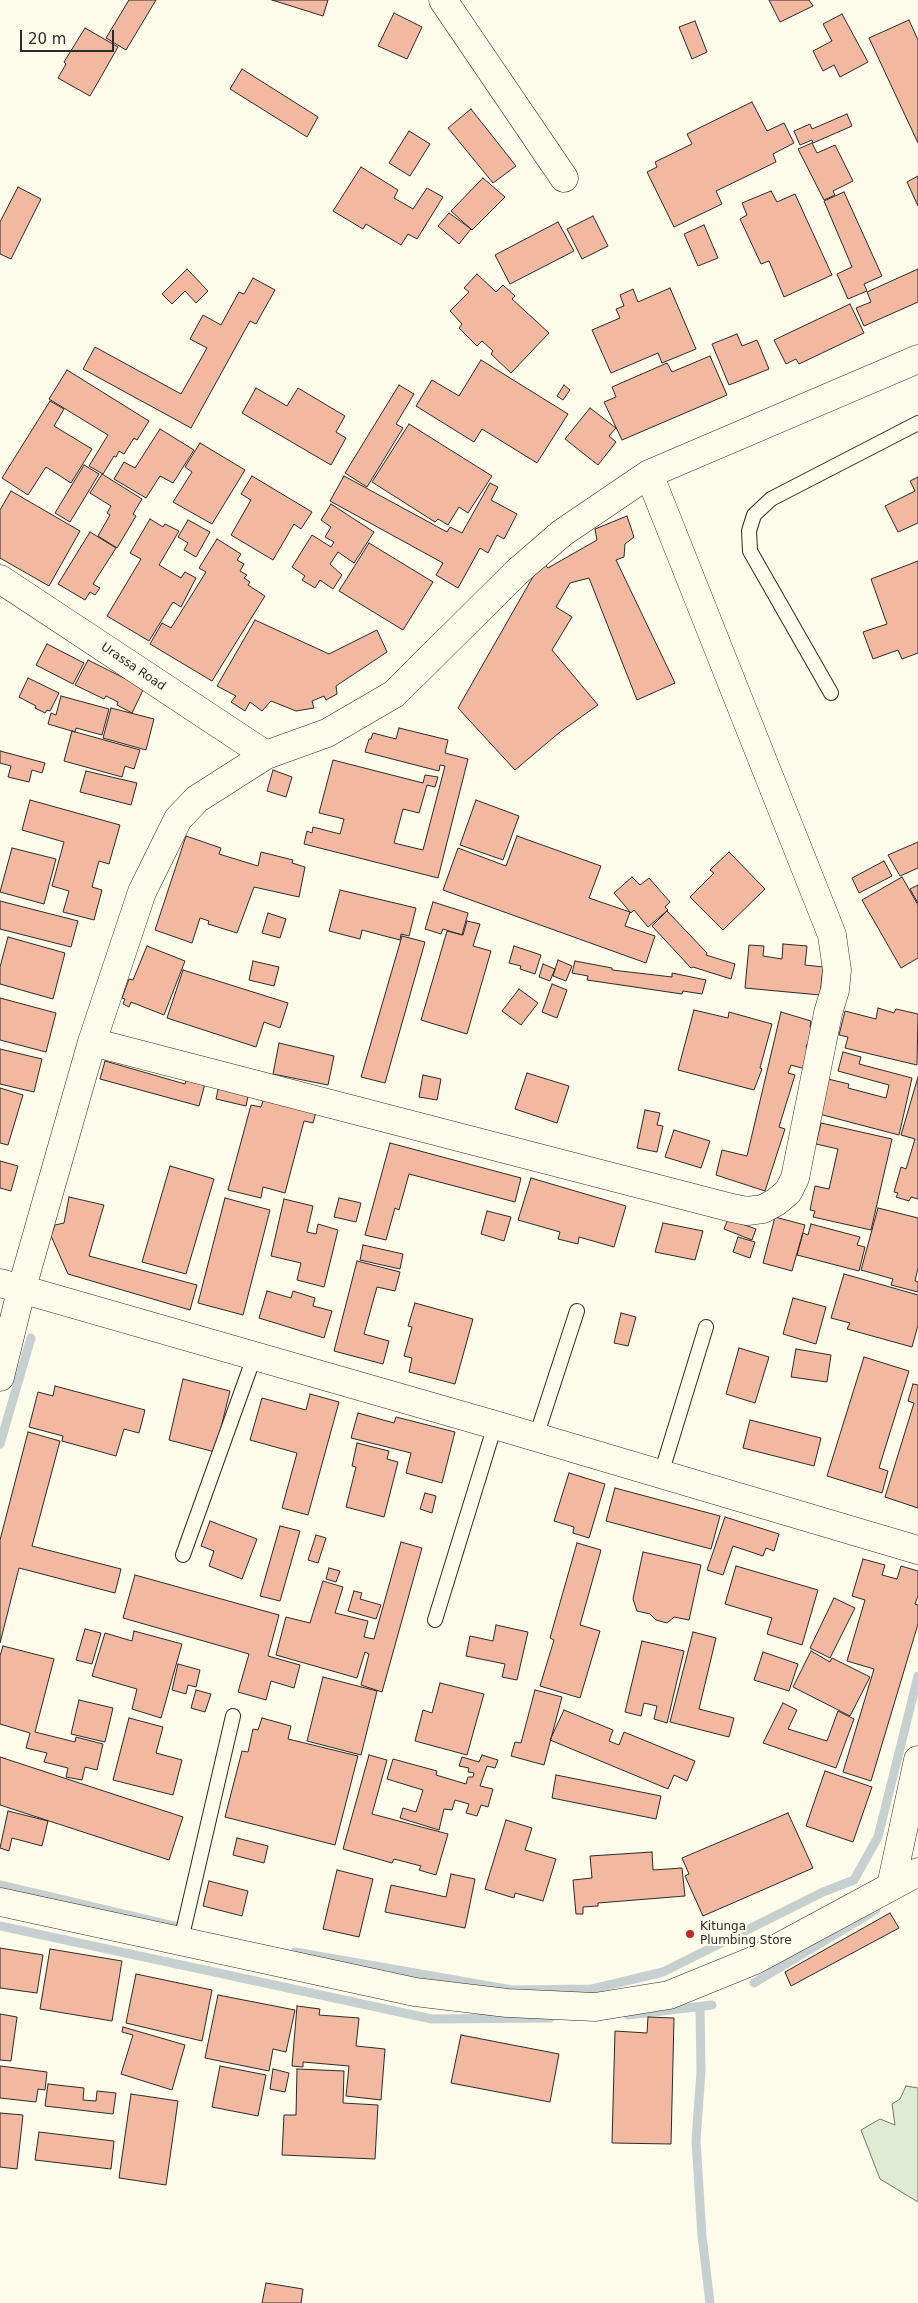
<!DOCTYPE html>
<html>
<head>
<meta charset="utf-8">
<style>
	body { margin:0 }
	#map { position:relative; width:918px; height:2303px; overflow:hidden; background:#fdfbea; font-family:"DejaVu Sans",sans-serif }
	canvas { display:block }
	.scale { position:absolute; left:20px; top:30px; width:94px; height:22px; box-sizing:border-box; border:2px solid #2b2b2b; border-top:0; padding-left:6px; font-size:15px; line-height:18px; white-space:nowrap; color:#2b2b2b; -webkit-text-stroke:4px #fdfbea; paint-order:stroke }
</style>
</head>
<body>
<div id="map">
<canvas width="918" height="2303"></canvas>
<div class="scale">20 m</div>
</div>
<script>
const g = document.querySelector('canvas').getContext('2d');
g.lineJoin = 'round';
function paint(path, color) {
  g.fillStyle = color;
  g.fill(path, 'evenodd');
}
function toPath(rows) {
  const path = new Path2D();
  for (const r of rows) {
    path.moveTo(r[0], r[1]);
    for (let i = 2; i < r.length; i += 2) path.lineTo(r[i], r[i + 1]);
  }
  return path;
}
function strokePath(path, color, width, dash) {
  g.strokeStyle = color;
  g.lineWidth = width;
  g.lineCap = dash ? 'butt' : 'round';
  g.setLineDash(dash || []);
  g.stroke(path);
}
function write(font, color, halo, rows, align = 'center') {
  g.font = font + ' "DejaVu Sans",sans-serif';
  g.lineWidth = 4;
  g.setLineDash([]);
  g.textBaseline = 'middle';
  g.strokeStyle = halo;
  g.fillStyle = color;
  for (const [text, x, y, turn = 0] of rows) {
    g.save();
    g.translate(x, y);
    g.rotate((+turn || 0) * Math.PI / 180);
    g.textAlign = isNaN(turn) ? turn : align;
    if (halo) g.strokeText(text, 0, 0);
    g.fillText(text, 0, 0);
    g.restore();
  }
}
const green = toPath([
	[906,2086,918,2088,918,2202,880,2179,861,2130,880,2119,895,2125,892,2104,900,2099,906,2086]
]);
const stream = toPath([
	[0,1444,31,1338],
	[0,1885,182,1928],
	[0,1926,432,2019,550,2018],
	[295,1952,512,1990,592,1989,663,1972,823,1892,854,1880,878,1837,918,1676],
	[754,1983,876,1910],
	[700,2008,701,2071,696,2141,702,2236,710,2303],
	[628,2015,712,2005]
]);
const building = toPath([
	[129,0,156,0,126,50,106,38,129,0],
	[272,0,328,0,323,16,272,0],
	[769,0,809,0,813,6,780,22,769,0],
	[394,13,422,27,407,59,378,46,394,13],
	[842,14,868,62,840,77,834,65,823,71,813,51,832,41,823,24,842,14],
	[909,20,918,40,918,143,869,38,909,20],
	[695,21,707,52,692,59,679,27,695,21],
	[85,28,118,47,90,96,58,78,66,64,64,62,85,28],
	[242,69,318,117,307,137,230,89,242,69],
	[752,102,767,131,784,123,794,143,773,154,776,162,716,191,722,204,674,227,647,172,657,167,655,162,692,144,687,134,752,102],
	[471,109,516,166,493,183,448,128,471,109],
	[847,114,852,126,813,143,812,140,800,145,794,131,810,124,812,129,847,114],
	[409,131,430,144,410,176,389,163,409,131],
	[812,143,817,153,835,145,853,181,833,191,835,195,824,200,798,149,812,143],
	[361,167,398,190,394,198,413,209,427,188,443,197,417,239,408,234,401,245,366,224,363,229,333,211,361,167],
	[918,176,918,206,907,182,918,176],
	[483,178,505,197,472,230,451,211,483,178],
	[18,187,41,199,11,259,0,254,0,222,18,187],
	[771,191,777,202,795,194,832,275,784,297,769,261,761,264,740,219,747,215,742,203,771,191],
	[844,192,882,276,864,284,867,291,848,299,837,274,852,267,824,201,844,192],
	[449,213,471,229,459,244,438,226,449,213],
	[593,216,608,246,582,259,567,229,593,216],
	[558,222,574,251,510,284,495,255,558,222],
	[704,225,718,258,698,266,684,234,704,225],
	[187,269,208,291,196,303,185,291,172,304,162,294,187,269],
	[918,269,918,302,864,326,856,308,871,302,867,292,918,269],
	[477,274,496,292,503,285,515,296,512,299,549,333,511,373,491,354,493,351,482,341,477,346,459,328,462,324,450,311,469,292,464,288,477,274],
	[253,278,275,290,256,324,250,321,191,428,83,369,95,347,181,394,207,348,190,339,203,315,221,325,239,292,244,294,253,278],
	[670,288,696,349,662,363,658,353,611,373,592,330,620,318,616,309,624,306,620,295,633,289,638,302,670,288],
	[850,304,864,333,799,364,796,359,786,364,774,340,850,304],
	[737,334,742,346,757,340,769,369,729,385,712,344,737,334],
	[710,356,727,395,622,440,604,402,616,397,612,387,667,363,672,372,710,356],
	[481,360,568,414,537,463,482,429,474,442,416,406,432,380,459,396,481,360],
	[67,370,149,421,137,440,134,438,124,454,119,451,116,457,114,456,103,474,89,466,108,435,49,399,67,370],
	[399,385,414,394,396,424,403,428,367,487,345,473,399,385],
	[564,385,570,390,563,400,557,396,564,385],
	[256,388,287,406,298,388,345,416,336,432,346,438,331,465,242,413,256,388],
	[50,401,64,409,54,426,92,449,71,483,46,467,28,495,2,478,50,401],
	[590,408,616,428,609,436,616,442,598,465,565,439,590,408],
	[409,424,492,476,468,513,459,507,448,525,438,519,435,522,372,482,409,424],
	[160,429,194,450,173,483,160,476,146,498,114,479,124,462,135,468,160,429],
	[200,443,245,470,212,524,173,502,192,472,185,467,200,443],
	[84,465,99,474,70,522,55,513,84,465],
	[102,474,142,499,133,514,136,516,117,548,98,536,110,515,107,513,111,506,90,493,102,474],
	[252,476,312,512,301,529,294,524,273,560,231,535,251,500,241,494,252,476],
	[344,476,447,532,450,527,462,533,490,483,498,487,491,500,517,514,504,539,497,535,488,553,480,548,458,588,436,575,443,563,330,501,344,476],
	[918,477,918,523,898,532,885,506,915,491,910,481,918,477],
	[11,491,80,531,49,586,0,558,0,510,11,491],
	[331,504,374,532,354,563,338,552,330,564,342,575,333,589,320,580,315,588,302,580,305,576,292,567,312,535,331,547,334,542,325,537,331,527,321,520,331,504],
	[627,516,634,537,625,544,624,557,616,560,675,683,637,700,589,578,570,583,556,607,572,617,552,650,598,705,560,732,515,770,458,708,542,561,548,568,597,540,595,529,627,516],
	[150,519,163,527,165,524,179,531,159,565,181,578,185,572,196,578,181,607,173,602,149,641,107,616,141,559,130,553,150,519],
	[188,520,210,532,196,557,184,550,188,543,178,537,188,520],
	[90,532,116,548,93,584,100,588,95,595,90,592,85,600,58,584,90,532],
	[217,539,241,554,237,560,244,564,240,571,247,575,244,578,250,582,248,585,265,596,212,681,150,644,162,623,171,628,206,572,199,568,217,539],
	[369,543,433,582,403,630,339,591,369,543],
	[918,561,918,653,902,659,898,650,873,659,863,632,887,624,871,579,918,561],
	[255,620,329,654,377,630,387,652,336,686,337,694,326,700,324,696,312,701,314,708,296,711,271,701,262,711,250,702,245,711,231,702,236,696,217,686,255,620],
	[47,644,84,663,73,684,36,665,47,644],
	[88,660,144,688,132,713,117,705,118,702,106,696,104,699,75,685,88,660],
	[28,678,59,693,50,711,47,710,45,713,35,708,36,706,19,697,28,678],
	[61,696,109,709,102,735,76,728,75,732,48,724,51,713,56,715,61,696],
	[111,708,154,719,146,750,103,738,111,708],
	[399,728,448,740,445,753,468,759,438,878,304,844,307,831,312,833,313,827,340,834,344,819,319,813,333,760,423,783,425,775,438,777,435,787,427,785,419,813,403,809,394,843,423,850,445,766,440,765,439,771,365,752,369,739,371,739,373,733,396,739,399,728],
	[72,731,140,750,134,769,125,766,122,777,64,761,72,731],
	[0,751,45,763,42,773,32,770,29,782,8,777,11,766,0,763,0,751],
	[273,770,292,777,286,797,267,791,273,770],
	[86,771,137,783,131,805,80,792,86,771],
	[30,800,120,825,109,864,99,861,92,887,102,890,94,920,63,912,69,891,52,886,64,842,22,830,30,800],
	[476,800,519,816,503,860,460,845,476,800],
	[186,836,221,848,219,854,258,866,261,852,293,860,292,863,305,867,299,897,254,887,237,933,208,924,209,921,200,918,192,943,155,930,186,836],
	[517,836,601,866,589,898,630,912,625,926,655,936,646,963,443,890,458,848,506,866,517,836],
	[918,842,918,868,900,876,888,855,918,842],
	[12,848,56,859,44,904,0,892,12,848],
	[729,852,765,889,723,930,690,897,714,873,710,870,729,852],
	[884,861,892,876,859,893,852,878,884,861],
	[632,877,640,885,649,878,670,902,665,907,668,910,648,927,634,910,631,913,614,893,632,877],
	[902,877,918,905,918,958,901,968,862,900,902,877],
	[918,885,918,903,910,889,918,885],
	[340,890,416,908,409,936,401,934,400,940,362,930,360,939,329,931,340,890],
	[0,901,78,921,71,947,0,929,0,901],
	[433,902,468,913,462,935,443,929,441,934,425,929,433,902],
	[667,911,707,953,706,955,735,964,731,979,693,967,691,968,652,926,667,911],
	[268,913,286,919,280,938,262,933,268,913],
	[467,921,480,924,473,946,491,951,467,1034,421,1020,447,931,463,935,467,921],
	[402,936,425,942,385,1083,361,1077,402,936],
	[8,937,65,953,53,999,0,984,0,967,8,937],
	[783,944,807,946,805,965,823,967,820,995,745,988,749,945,764,946,763,956,782,959,783,944],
	[147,946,185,961,164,1015,131,1002,129,1007,123,1004,125,999,122,998,129,979,133,980,147,946],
	[514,946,541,955,535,974,520,969,521,966,509,963,514,946],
	[558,960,572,966,566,981,553,976,558,960],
	[253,961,279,967,274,986,249,980,253,961],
	[575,961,612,968,612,970,672,977,672,973,706,980,702,994,683,991,682,994,587,980,588,976,572,973,575,961],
	[543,964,555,969,550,981,539,977,543,964],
	[183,970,288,1003,280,1028,264,1022,256,1047,167,1018,183,970],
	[552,984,567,990,557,1018,542,1012,552,984],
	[519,989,538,1003,521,1025,502,1011,519,989],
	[0,998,56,1013,46,1052,0,1040,0,998],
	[878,1008,894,1013,896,1009,918,1014,917,1065,845,1048,848,1037,839,1035,845,1011,876,1019,878,1008],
	[694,1010,728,1018,729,1012,772,1024,760,1068,762,1069,754,1090,678,1070,694,1010],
	[781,1012,811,1021,810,1027,821,1027,817,1046,807,1044,806,1047,811,1049,805,1069,791,1065,788,1073,795,1075,779,1127,785,1129,765,1191,716,1175,722,1150,747,1156,781,1012],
	[279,1043,334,1056,328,1085,273,1074,279,1043],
	[0,1049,42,1059,34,1092,0,1084,0,1049],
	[843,1052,861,1057,859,1064,912,1078,899,1135,819,1114,828,1079,849,1084,848,1088,886,1098,889,1085,838,1071,843,1052],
	[105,1061,185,1084,188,1075,206,1080,199,1106,100,1079,105,1061],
	[527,1073,569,1086,557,1123,515,1109,527,1073],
	[423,1075,441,1079,437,1100,419,1097,423,1075],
	[918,1077,918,1199,911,1197,909,1201,896,1197,898,1193,894,1192,901,1167,906,1169,915,1139,901,1135,918,1077],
	[219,1085,249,1092,246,1106,216,1099,219,1085],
	[0,1088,23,1095,8,1145,0,1143,0,1088],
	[264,1098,316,1112,313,1123,304,1121,285,1193,263,1187,261,1198,228,1190,251,1105,261,1107,264,1098],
	[645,1110,660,1113,657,1125,663,1126,657,1152,637,1148,645,1110],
	[821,1123,892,1139,871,1230,813,1217,815,1211,810,1210,815,1186,829,1189,838,1149,816,1144,821,1123],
	[674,1130,710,1141,701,1168,665,1157,674,1130],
	[390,1143,521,1178,515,1202,409,1174,399,1210,395,1208,386,1240,365,1235,390,1143],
	[0,1161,18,1166,11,1191,0,1188,0,1161],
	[170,1166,214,1179,186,1274,142,1262,170,1166],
	[531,1178,626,1206,614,1247,579,1237,578,1244,558,1239,560,1232,518,1220,531,1178],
	[69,1197,104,1205,89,1256,197,1285,190,1310,68,1274,51,1236,55,1225,64,1223,69,1197],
	[225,1198,270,1210,243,1315,198,1303,225,1198],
	[339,1198,361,1203,356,1222,334,1217,339,1198],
	[284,1199,313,1206,307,1232,316,1234,318,1224,338,1230,324,1287,297,1280,301,1263,271,1256,284,1199],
	[878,1208,918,1218,918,1268,915,1281,918,1282,918,1292,891,1285,893,1279,861,1270,878,1208],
	[487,1211,511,1217,504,1241,481,1234,487,1211],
	[775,1217,805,1225,792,1271,763,1263,775,1217],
	[728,1219,756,1229,752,1240,724,1229,728,1219],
	[663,1223,703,1231,695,1260,655,1252,663,1223],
	[811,1224,860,1237,857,1245,865,1247,859,1271,797,1255,803,1233,808,1235,811,1224],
	[738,1237,755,1242,750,1258,733,1252,738,1237],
	[363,1245,403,1254,400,1269,360,1260,363,1245],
	[357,1261,400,1272,395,1291,377,1287,364,1334,389,1341,383,1364,334,1351,357,1261],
	[844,1274,918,1295,918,1325,912,1347,847,1329,850,1323,831,1318,844,1274],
	[267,1291,291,1298,293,1291,315,1298,313,1306,332,1311,324,1338,259,1318,267,1291],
	[793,1298,826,1307,816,1344,783,1334,793,1298],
	[415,1303,473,1319,455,1384,409,1372,412,1358,404,1356,412,1327,408,1326,415,1303],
	[621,1313,636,1317,628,1346,614,1343,621,1313],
	[739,1348,769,1357,755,1403,726,1394,739,1348],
	[796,1349,831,1355,827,1382,791,1377,796,1349],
	[864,1357,909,1371,879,1468,888,1471,882,1493,827,1476,864,1357],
	[183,1379,230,1391,215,1452,169,1440,183,1379],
	[913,1384,918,1385,918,1508,885,1497,914,1403,908,1401,913,1384],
	[55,1386,145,1410,139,1433,124,1429,116,1456,62,1441,63,1436,29,1427,38,1392,53,1396,55,1386],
	[310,1394,339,1402,308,1515,282,1508,297,1453,250,1440,262,1398,306,1410,310,1394],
	[358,1413,394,1423,396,1417,455,1432,442,1483,406,1473,411,1453,351,1438,358,1413],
	[750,1420,821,1438,814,1466,743,1448,750,1420],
	[28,1432,60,1441,32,1546,121,1569,115,1593,19,1568,0,1643,0,1540,28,1432],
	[357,1443,389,1451,387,1459,398,1462,384,1517,346,1507,356,1467,352,1466,357,1443],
	[569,1473,605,1484,589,1538,573,1533,574,1527,554,1521,569,1473],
	[615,1488,720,1516,711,1549,606,1521,615,1488],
	[425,1493,436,1496,432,1513,420,1509,425,1493],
	[725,1517,779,1534,774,1551,766,1548,763,1556,733,1546,723,1575,707,1570,725,1517],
	[210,1521,257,1539,242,1579,209,1566,214,1551,201,1546,210,1521],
	[280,1526,300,1531,280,1601,260,1596,280,1526],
	[316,1535,326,1538,318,1563,308,1560,316,1535],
	[401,1542,422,1548,382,1692,361,1685,369,1654,365,1652,357,1678,276,1655,286,1617,310,1623,323,1581,343,1587,335,1613,368,1621,364,1637,374,1639,401,1542],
	[577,1543,601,1550,580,1625,600,1631,580,1698,540,1686,554,1640,550,1638,577,1543],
	[643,1552,701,1565,689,1620,674,1617,667,1623,656,1620,650,1614,637,1611,633,1599,643,1552],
	[863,1559,885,1565,882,1575,897,1579,901,1566,918,1571,918,1596,915,1604,918,1605,918,1624,871,1781,843,1772,874,1669,847,1661,865,1600,852,1596,863,1559],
	[736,1566,818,1590,802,1645,767,1634,772,1618,725,1604,736,1566],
	[329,1568,340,1571,336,1582,326,1579,329,1568],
	[135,1575,279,1615,268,1656,300,1665,294,1688,271,1681,266,1700,238,1692,249,1654,123,1618,135,1575],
	[354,1591,362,1593,360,1599,381,1605,376,1619,348,1611,354,1591],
	[834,1598,855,1608,830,1658,810,1648,834,1598],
	[496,1625,528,1632,517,1680,502,1677,505,1664,466,1656,470,1636,493,1641,496,1625],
	[85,1629,101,1633,92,1664,76,1660,85,1629],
	[134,1631,182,1644,161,1718,132,1709,137,1689,92,1676,105,1633,132,1641,134,1631],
	[693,1632,716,1638,699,1709,734,1718,729,1737,670,1722,693,1632],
	[642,1641,684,1651,667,1723,654,1719,657,1706,644,1703,641,1716,625,1712,642,1641],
	[3,1646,54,1659,35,1732,75,1742,76,1737,103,1744,97,1770,85,1767,82,1780,66,1777,68,1768,44,1762,47,1753,26,1748,30,1733,0,1724,0,1656,3,1646],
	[811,1651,830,1662,832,1658,870,1677,850,1716,793,1687,811,1651],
	[763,1652,798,1664,789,1691,754,1680,763,1652],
	[178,1664,200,1670,196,1687,188,1685,186,1694,172,1690,178,1664],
	[323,1677,377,1691,361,1755,307,1741,323,1677],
	[440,1683,484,1694,467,1755,415,1741,423,1710,432,1713,440,1683],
	[196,1690,211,1694,205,1712,191,1708,196,1690],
	[535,1690,562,1697,544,1765,511,1756,515,1742,521,1743,535,1690],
	[79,1700,113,1708,105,1742,71,1734,79,1700],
	[783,1703,797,1710,788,1729,827,1741,838,1711,854,1719,836,1768,763,1743,783,1703],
	[564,1710,613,1730,609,1741,619,1745,624,1732,695,1761,687,1781,674,1775,668,1789,550,1740,564,1710],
	[129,1718,163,1727,156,1753,182,1760,173,1795,113,1780,129,1718],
	[262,1718,291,1726,288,1739,358,1756,335,1845,225,1817,242,1751,248,1752,253,1729,258,1730,262,1718],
	[369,1755,387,1760,372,1814,448,1834,436,1875,419,1870,421,1866,394,1859,392,1863,343,1849,369,1755],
	[482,1755,498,1760,495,1768,487,1766,480,1786,493,1789,488,1807,481,1805,477,1816,466,1813,469,1804,455,1800,452,1810,444,1809,439,1830,400,1818,403,1808,416,1812,423,1790,387,1779,393,1759,437,1771,436,1775,466,1784,468,1777,473,1777,474,1773,468,1772,469,1768,459,1766,462,1757,479,1762,482,1755],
	[0,1757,183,1817,169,1860,0,1805,0,1757],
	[825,1771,872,1787,853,1842,806,1826,825,1771],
	[556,1775,661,1796,656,1819,552,1798,556,1775],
	[8,1811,48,1821,42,1846,12,1838,9,1851,0,1848,8,1811],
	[788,1813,813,1868,703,1916,685,1876,689,1874,682,1858,788,1813],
	[506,1820,532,1828,525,1850,556,1859,543,1901,515,1893,514,1898,485,1889,506,1820],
	[237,1838,268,1846,264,1863,233,1855,237,1838],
	[652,1852,653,1870,682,1868,685,1896,598,1903,598,1906,583,1907,583,1914,576,1914,573,1880,592,1878,590,1856,652,1852],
	[337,1870,373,1879,359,1937,323,1929,337,1870],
	[451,1874,475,1879,465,1928,385,1912,391,1885,446,1897,451,1874],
	[209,1881,248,1891,242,1916,203,1906,209,1881],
	[890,1913,899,1928,791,1986,785,1972,890,1913],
	[0,1948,43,1955,37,1993,0,1988,0,1948],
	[50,1949,122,1961,112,2021,40,2009,50,1949],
	[136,1974,212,1990,202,2041,126,2023,136,1974],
	[218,1995,295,2010,286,2052,273,2049,269,2071,205,2058,218,1995],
	[297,2006,320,2009,319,2015,359,2018,356,2046,385,2049,381,2100,346,2096,349,2066,303,2062,303,2067,292,2066,297,2006],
	[0,2014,17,2017,11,2061,0,2060,0,2014],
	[648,2017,674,2018,671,2144,612,2143,615,2031,647,2033,648,2017],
	[123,2027,185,2045,172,2090,121,2074,133,2035,122,2032,123,2027],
	[461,2035,559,2054,550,2102,451,2083,461,2035],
	[0,2066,47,2072,45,2090,38,2089,36,2102,0,2098,0,2066],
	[220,2066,266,2075,258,2116,212,2107,220,2066],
	[273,2069,289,2073,285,2092,270,2089,273,2069],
	[297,2069,344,2071,343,2103,378,2105,375,2159,282,2155,284,2115,296,2115,297,2069],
	[48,2084,84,2088,83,2100,96,2101,97,2091,116,2093,113,2114,45,2106,48,2084],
	[131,2094,178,2101,166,2185,119,2178,131,2094],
	[0,2113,23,2115,17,2169,0,2167,0,2113],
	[39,2132,114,2141,111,2169,35,2160,39,2132],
	[266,2283,303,2289,301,2303,262,2303,266,2283]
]);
const lane = toPath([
	[831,693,750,551,749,531,754,515,771,499,918,423],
	[536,1437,577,1311],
	[661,1474,706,1327],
	[183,1555,254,1357],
	[435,1620,495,1425],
	[181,1940,233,1716]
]);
const street = toPath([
	[443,0,564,178],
	[0,579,266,755],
	[92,1042,732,1208,747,1211,763,1209,776,1202,788,1192,795,1178,828,1013,835,990,837,970,832,935,649,474],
	[0,1283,495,1425,918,1550],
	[0,1377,21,1291,92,1042,142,892,178,819,197,799,266,755,327,733,394,694,518,571,562,533,649,474,918,359]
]);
const secondary = toPath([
	[891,1886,918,1760],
	[0,1902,415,1992,507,2003,595,2007,669,1995,755,1960,918,1872]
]);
const markers = [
	[690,1934,5,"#c62828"]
];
const streetNames = [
	["Urassa Road",133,667,34]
];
const poiNames = [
	["Kitunga",700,1927],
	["Plumbing Store",700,1941]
];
paint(green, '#deebd1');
strokePath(green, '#74746e', 1);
strokePath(stream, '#c7d0d0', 9);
paint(building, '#f2b8a0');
strokePath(building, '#2b2b2b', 1);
strokePath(lane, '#2b2b2b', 16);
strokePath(street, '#2b2b2b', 29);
strokePath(secondary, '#2b2b2b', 29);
strokePath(lane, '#fdfbea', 14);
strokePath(street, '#fdfbea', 28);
strokePath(secondary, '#fdfbea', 28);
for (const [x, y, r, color] of markers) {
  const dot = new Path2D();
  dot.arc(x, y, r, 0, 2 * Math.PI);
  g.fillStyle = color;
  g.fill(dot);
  strokePath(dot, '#fdfbea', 2);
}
write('12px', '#2b2b2b', '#fdfbea', streetNames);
write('12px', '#2b2b2b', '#fdfbea', poiNames, 'left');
</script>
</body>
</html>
